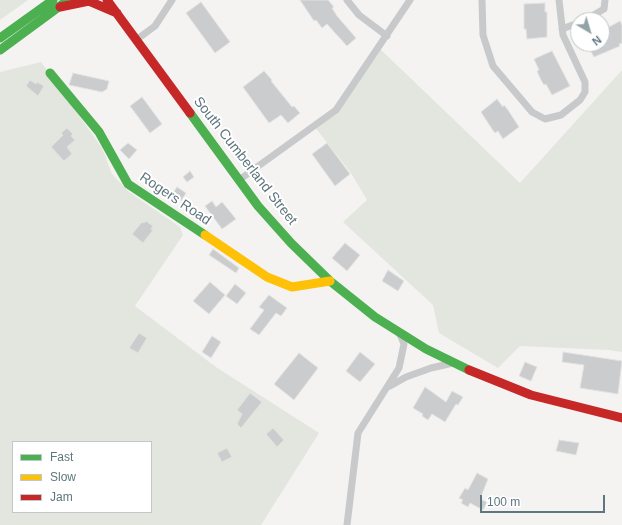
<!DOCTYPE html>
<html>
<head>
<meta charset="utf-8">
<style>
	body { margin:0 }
	#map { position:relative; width:622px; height:525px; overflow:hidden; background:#f4f3f2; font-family:Arial,sans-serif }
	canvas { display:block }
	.legend { position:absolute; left:12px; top:441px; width:140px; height:72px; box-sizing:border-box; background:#fff; border:1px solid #bfc8cb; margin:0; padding:5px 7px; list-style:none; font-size:12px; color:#5e767d }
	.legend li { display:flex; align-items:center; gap:8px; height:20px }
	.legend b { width:20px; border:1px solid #bfc8cb }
	.north { position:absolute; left:570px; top:12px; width:40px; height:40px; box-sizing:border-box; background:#fff; border:1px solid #bfc8cb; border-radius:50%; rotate:142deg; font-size:11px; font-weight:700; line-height:16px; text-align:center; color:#5e767d }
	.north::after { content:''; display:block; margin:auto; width:14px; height:18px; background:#92a2a6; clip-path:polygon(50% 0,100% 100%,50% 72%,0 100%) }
	.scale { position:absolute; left:480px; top:495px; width:125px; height:18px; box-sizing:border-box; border:2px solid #5e767d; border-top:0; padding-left:5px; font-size:12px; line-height:14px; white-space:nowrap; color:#5e767d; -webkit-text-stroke:3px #fff; paint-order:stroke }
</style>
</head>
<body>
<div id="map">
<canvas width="622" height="525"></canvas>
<ul class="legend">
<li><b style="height:5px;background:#4caf50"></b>Fast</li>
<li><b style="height:5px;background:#ffc107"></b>Slow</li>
<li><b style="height:5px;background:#c62828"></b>Jam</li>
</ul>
<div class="north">N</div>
<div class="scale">100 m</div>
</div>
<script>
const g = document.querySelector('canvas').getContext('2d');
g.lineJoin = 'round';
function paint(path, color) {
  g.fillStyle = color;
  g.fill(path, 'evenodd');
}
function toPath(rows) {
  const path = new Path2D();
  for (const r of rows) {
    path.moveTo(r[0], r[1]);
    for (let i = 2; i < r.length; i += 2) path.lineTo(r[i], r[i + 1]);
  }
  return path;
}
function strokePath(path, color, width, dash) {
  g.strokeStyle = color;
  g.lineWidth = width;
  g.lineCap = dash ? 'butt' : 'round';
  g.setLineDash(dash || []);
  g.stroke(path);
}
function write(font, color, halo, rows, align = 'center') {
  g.font = font + ' Arial,sans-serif';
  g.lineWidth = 4;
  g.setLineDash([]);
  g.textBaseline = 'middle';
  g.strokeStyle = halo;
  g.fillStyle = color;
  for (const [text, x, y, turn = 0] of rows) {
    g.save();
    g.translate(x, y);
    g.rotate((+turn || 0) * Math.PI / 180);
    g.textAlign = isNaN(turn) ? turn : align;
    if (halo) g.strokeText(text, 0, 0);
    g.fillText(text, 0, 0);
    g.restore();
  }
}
const green = toPath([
	[0,0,28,0,0,20],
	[379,48,520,183,622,70,622,352,608,350,520,346,498,368,439,333,433,305,343,222,367,200,351,173,314,126,336,110],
	[41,62,102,148,112,174,129,192,180,227,183,235,135,306,216,367,319,433,261,525,0,525,0,72],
	[13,442,151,442,151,512,13,512]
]);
const building = toPath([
	[300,0,328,0,334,7,332,8,337,16,356,38,347,46,327,24,322,28,316,20,314,21,300,0],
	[201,2,230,42,215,53,186,13,201,2],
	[545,3,545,12,547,12,547,37,527,39,526,29,524,29,524,4,545,3],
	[620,21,622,25,622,43,619,44,620,46,594,57,587,44,602,44,602,28,608,25,609,27,620,21],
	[552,51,570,86,552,95,546,84,544,85,541,80,537,71,539,70,534,59,552,51],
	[264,71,272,80,271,81,292,107,294,106,300,113,288,123,281,115,269,123,243,87,264,71],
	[73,73,109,81,107,89,102,92,69,85,73,73],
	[30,80,36,84,37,82,44,86,38,96,26,86,30,80],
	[142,97,162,124,150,133,130,106,142,97],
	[497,99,503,107,504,105,508,110,519,127,503,139,498,131,495,133,492,129,481,112,497,99],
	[67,128,73,134,71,136,75,140,67,147,72,154,64,161,51,147,63,135,61,133,67,128],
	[128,143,137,150,129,159,120,150,128,143],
	[327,143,350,174,335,186,312,154,327,143],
	[190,171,194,177,187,182,183,177,190,171],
	[177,187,186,193,181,201,180,200,178,202,172,199,173,197,171,196,177,187],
	[212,201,216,207,222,202,236,219,222,229,205,206,212,201],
	[146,221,153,226,151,229,153,230,143,243,132,234,142,222,144,223,146,221],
	[345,243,360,255,347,271,332,258,345,243],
	[213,249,239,268,236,273,209,255,213,249],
	[388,270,404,281,398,291,382,281,388,270],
	[210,282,225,295,209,314,193,301,210,282],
	[235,284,246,293,237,304,226,296,235,284],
	[269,295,287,308,281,316,276,313,259,335,250,329,264,310,259,307,269,295],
	[139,333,147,338,138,353,129,348,139,333],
	[212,336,221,342,211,358,202,352,212,336],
	[360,352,375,364,360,382,346,371,360,352],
	[563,352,622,361,618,394,580,388,584,365,562,362,563,352],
	[299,353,318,368,294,400,274,384,299,353],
	[525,362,537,367,531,381,519,376,525,362],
	[425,387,446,402,452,391,463,397,458,405,456,404,445,422,432,414,428,420,422,416,423,414,413,408,425,387],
	[250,393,262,402,241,428,237,424,242,414,237,410,250,393],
	[273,428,284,440,277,447,266,434,273,428],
	[559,440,579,443,576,455,556,451,559,440],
	[227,448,232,457,222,462,217,453,227,448],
	[477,473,488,479,480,499,487,502,483,510,470,503,468,507,461,503,463,500,459,498,465,488,468,490,477,473]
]);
const street = toPath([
	[347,0,359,15,387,36],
	[482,0,483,35,493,66,532,112,545,119,561,115,580,100,585,92,585,82,563,35,559,0],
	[585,20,604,9,605,0],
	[562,29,578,23],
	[136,40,155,26,172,0],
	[239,180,336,110,410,0],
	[390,386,406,377,431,368,453,363],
	[347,525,358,433,399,368,404,344,399,332]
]);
const fast = toPath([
	[0,38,53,0],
	[0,50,68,0],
	[50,73,99,132,128,184,205,235],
	[190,113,258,206,291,243,330,281,375,317,426,349,469,370]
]);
const slow = toPath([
	[205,235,267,277,292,287,330,281]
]);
const jam = toPath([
	[107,0,190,113],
	[60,7,89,1,117,13],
	[469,370,531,395,622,418]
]);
const streetNames = [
	["South Cumberland Street",245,161,52],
	["Rogers Road",175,199,34]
];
paint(green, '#e3e5df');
paint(building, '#cbcccd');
strokePath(building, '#e3e2e2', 1);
strokePath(street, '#c8c9ca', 7);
strokePath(fast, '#4caf50', 9);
strokePath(slow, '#ffc107', 9);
strokePath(jam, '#c62828', 9);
write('14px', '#5e767d', '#fff', streetNames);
</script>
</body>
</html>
